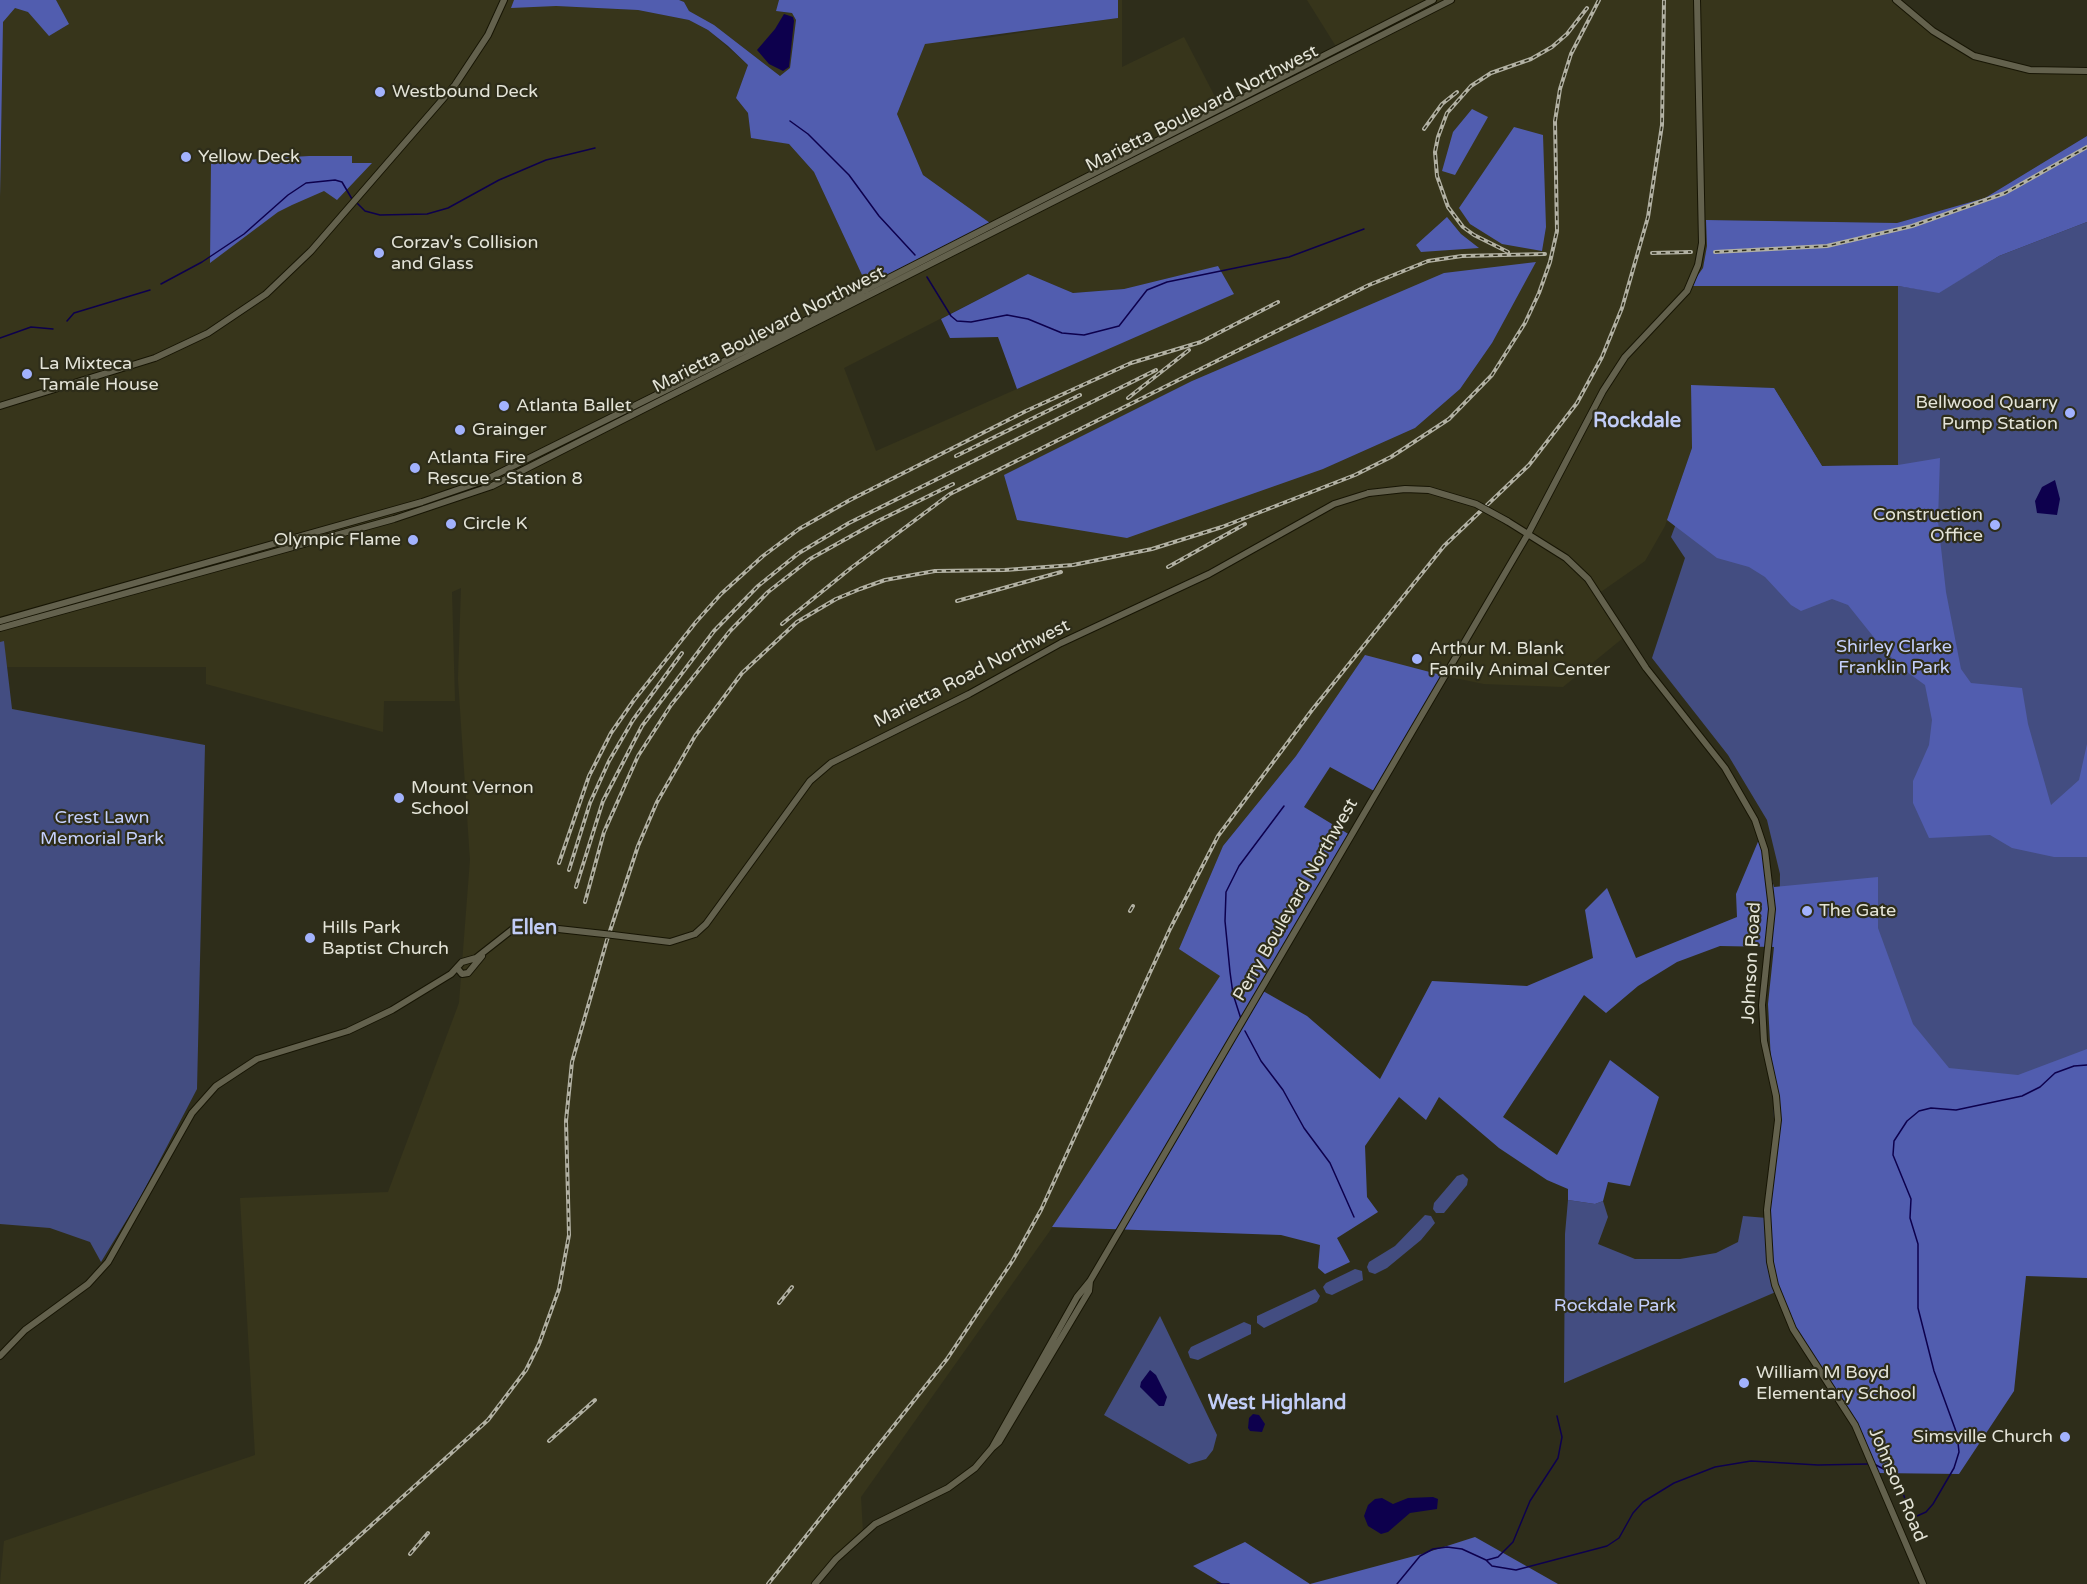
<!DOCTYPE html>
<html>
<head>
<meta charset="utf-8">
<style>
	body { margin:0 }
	canvas { display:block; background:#2e2d1a }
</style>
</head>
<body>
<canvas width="2087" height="1584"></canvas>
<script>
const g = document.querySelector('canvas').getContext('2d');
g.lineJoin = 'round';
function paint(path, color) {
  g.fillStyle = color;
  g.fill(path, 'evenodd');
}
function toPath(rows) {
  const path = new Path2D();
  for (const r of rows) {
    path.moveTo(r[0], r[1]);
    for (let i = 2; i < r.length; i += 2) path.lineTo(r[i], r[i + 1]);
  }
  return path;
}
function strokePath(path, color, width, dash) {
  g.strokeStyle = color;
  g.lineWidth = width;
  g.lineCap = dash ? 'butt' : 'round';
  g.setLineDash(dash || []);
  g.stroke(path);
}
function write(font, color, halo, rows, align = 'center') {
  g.font = font + ' "Varela Round",sans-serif';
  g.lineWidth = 4.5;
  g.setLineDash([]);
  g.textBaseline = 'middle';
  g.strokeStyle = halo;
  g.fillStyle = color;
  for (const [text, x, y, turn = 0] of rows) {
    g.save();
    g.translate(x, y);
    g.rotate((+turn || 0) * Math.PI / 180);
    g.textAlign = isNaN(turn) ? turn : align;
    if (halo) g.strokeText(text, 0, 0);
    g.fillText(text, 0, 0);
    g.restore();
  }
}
const built = toPath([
	[0,0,556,0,556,6,638,10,689,20,708,30,748,65,736,98,748,113,751,137,789,144,814,172,869,290,901,268,989,223,923,175,897,114,925,43,986,38,1117,18,1118,0,1122,0,1122,67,1184,37,1224,114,1342,56,1307,0,1896,0,1973,56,2052,74,2087,71,2087,136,1985,198,1897,223,1706,220,1707,246,1703,268,1691,286,1898,286,1898,465,1822,466,1774,388,1691,386,1692,448,1665,526,1645,561,1595,596,1623,638,1563,687,1484,684,1445,676,1296,756,1223,846,1179,949,1221,976,1098,1163,861,1497,863,1533,817,1584,0,1584,4,1541,255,1455,240,1198,388,1192,459,1003,470,860,458,679,461,588,452,592,455,701,384,701,383,732,206,684,206,667,5,667,4,642,0,642],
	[1218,266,1233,294,876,451,844,368,1028,274,1073,293,1124,289],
	[1486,270,1492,343,1460,389,1415,428,1323,469,1444,273],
	[679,0,779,0,776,11,792,13,796,20,790,69,780,76,714,25,689,11,684,2]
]);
const green = toPath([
	[2087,222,2087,1141,1785,1291,1779,949,1780,874,1767,820,1728,755,1652,658,1685,558,1671,537,1695,473,1774,388,1822,466,1898,465,1898,286,1939,292,1999,256],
	[4,641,12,709,205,745,197,1089,140,1198,101,1262,90,1242,50,1228,0,1224,0,642],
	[1463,1174,1468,1179,1467,1185,1444,1213,1436,1213,1433,1209,1434,1203,1457,1176],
	[1568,1200,1595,1204,1603,1201,1608,1217,1598,1244,1635,1259,1680,1259,1716,1253,1738,1242,1743,1216,1767,1218,1778,1291,1564,1383,1565,1234],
	[1425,1215,1431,1216,1435,1223,1421,1240,1387,1268,1375,1274,1369,1272,1367,1267,1369,1262,1395,1246],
	[1355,1269,1362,1271,1363,1280,1332,1295,1326,1293,1323,1287,1326,1283],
	[1315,1289,1320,1296,1317,1302,1264,1328,1257,1323,1257,1316],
	[1160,1316,1217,1435,1213,1450,1206,1459,1189,1464,1104,1415],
	[1244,1322,1251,1325,1251,1334,1198,1360,1190,1358,1188,1352,1191,1347]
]);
const forest = toPath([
	[0,0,56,0,69,24,49,36,28,12,15,8,3,22,0,197],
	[514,0,679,0,684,2,689,11,714,25,780,76,790,68,796,20,792,13,776,11,779,0,1118,0,1118,18,925,44,897,114,923,175,990,223,901,268,869,290,814,172,789,144,751,138,748,113,736,98,748,65,728,46,708,30,689,20,638,10,556,6,511,8],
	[1472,109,1488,117,1455,175,1442,171,1453,132],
	[1514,127,1543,135,1546,227,1542,251,1502,244,1470,224,1459,208],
	[2087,136,2087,222,1999,256,1939,293,1898,286,1690,286,1703,268,1707,246,1706,220,1897,223,1985,198],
	[309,156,352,156,352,163,372,163,337,200,324,191,292,205,278,212,210,263,211,162],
	[1447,217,1461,234,1479,248,1421,252,1416,245],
	[1536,262,1492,343,1460,389,1415,428,1323,469,1127,538,1017,520,1004,475,1192,381,1444,273],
	[1218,266,1234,294,1017,389,998,337,950,338,941,319,1028,274,1073,293,1124,289],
	[1691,385,1774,388,1822,466,1898,465,1940,458,1938,521,1946,592,1961,669,1971,683,2022,688,2028,724,2051,805,2079,780,2087,744,2087,857,2054,857,2012,848,1990,835,1929,838,1913,803,1913,781,1929,745,1932,720,1925,685,1903,669,1884,650,1848,605,1832,599,1801,611,1791,605,1765,577,1749,567,1717,558,1667,520,1692,448],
	[1365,655,1445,676,1376,792,1330,767,1304,807,1350,835,1263,991,1307,1016,1380,1079,1432,981,1527,986,1593,958,1585,910,1607,888,1636,958,1737,917,1736,894,1760,837,1774,887,1878,877,1878,928,1913,1024,1949,1068,2018,1075,2087,1049,2087,1278,2026,1276,2014,1391,1959,1474,1878,1473,1864,1441,1784,1311,1766,1239,1776,1157,1768,1004,1774,947,1720,946,1677,962,1638,986,1606,1013,1584,995,1503,1117,1557,1155,1610,1060,1659,1097,1630,1186,1608,1182,1603,1201,1595,1204,1568,1200,1568,1189,1547,1180,1499,1148,1439,1097,1426,1120,1399,1097,1365,1146,1367,1197,1378,1212,1337,1238,1350,1262,1325,1274,1318,1268,1320,1245,1281,1235,1052,1227,1220,976,1179,949,1223,846,1296,756],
	[1475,1537,1558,1584,1223,1584,1193,1566,1245,1542,1310,1584,1422,1554]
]);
const water = toPath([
	[784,14,793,17,794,21,789,67,783,71,769,64,757,50,775,29],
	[2055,480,2060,499,2057,515,2037,513,2035,501,2042,487],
	[1150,1370,1156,1375,1167,1397,1164,1406,1159,1406,1140,1387,1141,1382],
	[1253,1414,1259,1415,1265,1424,1262,1432,1250,1431,1248,1428,1249,1418],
	[1433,1497,1438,1499,1437,1509,1410,1513,1388,1532,1381,1534,1368,1526,1364,1516,1368,1505,1375,1499,1382,1498,1393,1504,1408,1498]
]);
const stream = toPath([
	[790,121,808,134,849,175,879,216,915,255],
	[356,202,365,211,380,215,427,214,448,208,499,180,546,160,595,148],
	[927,277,951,316,957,321,971,322,1007,315,1028,319,1062,333,1084,335,1119,326,1147,290,1167,282,1289,257,1364,229],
	[161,284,202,262,244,234,288,195,306,183,335,180,342,182,352,199],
	[67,321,74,313,150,290],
	[0,338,31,327,53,329],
	[1241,1019,1233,994,1230,972,1225,921,1226,892,1239,866,1284,806],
	[1245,1031,1261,1061,1283,1090,1304,1128,1330,1163,1354,1217],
	[1876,1465,1889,1472,1899,1481,1909,1511,1917,1516,1926,1512,1933,1504,1954,1468,1959,1452,1957,1434,1934,1371,1918,1308,1918,1244,1910,1218,1911,1199,1893,1155,1894,1141,1907,1121,1919,1111,1931,1108,1956,1110,2022,1096,2040,1087,2055,1073,2074,1066,2087,1065],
	[1487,1560,1498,1557,1513,1542,1530,1501,1558,1458,1562,1437,1557,1416],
	[1217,1584,1229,1584],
	[1397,1584,1420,1556,1433,1549,1447,1547,1462,1549,1486,1560,1492,1566,1516,1570,1607,1546,1619,1538,1633,1513,1643,1502,1674,1483,1715,1467,1751,1461,1818,1465,1868,1464]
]);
const secondary = toPath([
	[1896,0,1933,31,1974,56,2030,70,2087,71],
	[0,406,155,358,208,333,266,294,311,251,455,85,488,35,504,0],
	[1507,521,1566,558,1588,579,1646,668,1725,768,1755,820,1765,850,1772,909,1762,1005,1764,1041,1776,1096,1778,1120,1767,1210,1770,1262,1775,1285,1793,1329,1855,1425,1923,1584],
	[0,621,422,502,483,481,781,333,1433,0],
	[0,628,394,519,492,486,1451,0],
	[613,935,670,942,695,934,706,924,810,781,831,763,969,694,1061,643,1209,574,1334,504,1369,493],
	[458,969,462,974,468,973,482,956],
	[0,1356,25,1330,88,1284,108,1262,192,1113,216,1086,257,1059,348,1031,392,1010,451,974,462,962,476,958,518,925,522,925],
	[992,1448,999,1442,1089,1291,1090,1281],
	[815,1584,836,1559,875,1524,948,1488,975,1468,992,1448,1077,1297,1090,1281,1528,534,1603,391,1625,357,1687,291,1698,265,1702,243,1697,0]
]);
const rail = toPath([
	[1424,129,1442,104,1457,92],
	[1508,252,1474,235,1463,227,1448,207,1437,176,1435,152,1438,137,1447,113,1471,86,1491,73,1531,59,1552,47,1567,34,1587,8],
	[1715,252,1827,246,1912,226,2005,193,2087,147],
	[1652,253,1691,252],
	[1128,398,1189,350],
	[956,456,1080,395],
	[1168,567,1245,524],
	[957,601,1061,572],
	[782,624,851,568,950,494,1369,285,1428,261,1462,256,1545,254],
	[559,863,589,776,611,733,634,700,696,622,721,594,763,556,799,529,850,500,1026,411,1131,363,1201,342,1278,302],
	[569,870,590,803,609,761,633,720,682,653],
	[576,887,603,801,642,726,714,631,758,586,799,553,849,523,1156,370],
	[585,902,604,832,638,756,671,705,730,631,768,592,810,559,878,521,953,484],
	[1130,911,1133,906],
	[779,1303,792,1287],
	[549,1441,595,1400],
	[410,1554,428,1533],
	[306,1584,488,1420,526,1370,539,1344,559,1289,569,1235,566,1121,572,1062,607,940,638,846,657,802,695,736,742,673,797,622,836,599,860,589,885,580,935,571,1005,570,1073,565,1152,549,1222,527,1355,475,1391,457,1449,419,1492,375,1525,323,1539,293,1550,262,1557,231,1555,121,1560,89,1571,54,1599,0],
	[768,1584,947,1359,1013,1260,1041,1210,1170,929,1218,836,1312,710,1444,546,1529,465,1577,403,1602,357,1622,308,1648,217,1662,125,1664,0]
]);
const secondaryBridge = toPath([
	[1369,493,1405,489,1429,490,1476,504,1507,521],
	[522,925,613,935]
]);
const markers = [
	[380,92,6,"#a2b2fd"],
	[186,157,6,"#a2b2fd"],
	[379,253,6,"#a2b2fd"],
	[27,374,6,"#a2b2fd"],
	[504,406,6,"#a2b2fd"],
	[2070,413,6,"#a2b2fd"],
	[460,430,6,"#a2b2fd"],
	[415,468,6,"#a2b2fd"],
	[451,524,6,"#a2b2fd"],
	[1995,525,6,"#a2b2fd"],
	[413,540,6,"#a2b2fd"],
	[1417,659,6,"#a2b2fd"],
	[399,798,6,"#a2b2fd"],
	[1807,911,6,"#a2b2fd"],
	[310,938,6,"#a2b2fd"],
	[1744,1383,6,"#a2b2fd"],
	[2065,1437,6,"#a2b2fd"]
];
const poiNames = [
	["Westbound Deck",392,92],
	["Yellow Deck",198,157],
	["Corzav's Collision",391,243],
	["and Glass",391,264],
	["La Mixteca",39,364],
	["Tamale House",39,385],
	["Bellwood Quarry",2058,403,"right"],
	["Pump Station",2058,424,"right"],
	["Atlanta Ballet",516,406],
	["Grainger",472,430],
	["Atlanta Fire",427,458],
	["Rescue - Station 8",427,479],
	["Construction",1983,515,"right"],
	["Office",1983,536,"right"],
	["Circle K",463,524],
	["Olympic Flame",401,540,"right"],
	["Arthur M. Blank",1429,649],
	["Family Animal Center",1429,670],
	["Mount Vernon",411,788],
	["School",411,809],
	["The Gate",1819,911],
	["Hills Park",322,928],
	["Baptist Church",322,949],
	["William M Boyd",1756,1373],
	["Elementary School",1756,1394],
	["Simsville Church",2053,1437,"right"]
];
const streetNames = [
	["Marietta Boulevard Northwest",1202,109,-27],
	["Marietta Boulevard Northwest",769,330,-27],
	["Marietta Road Northwest",972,674,-27],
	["Perry Boulevard Northwest",1296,900,-60],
	["Johnson Road",1752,963,-87],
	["Johnson Road",1897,1485,67]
];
const parkNames = [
	["Shirley Clarke",1894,647],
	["Franklin Park",1894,668],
	["Crest Lawn",102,818],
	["Memorial Park",102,839],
	["Rockdale Park",1615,1306]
];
const neighbourhoodNames = [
	["Rockdale",1637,422],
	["Ellen",534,929],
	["West Highland",1277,1404]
];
paint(built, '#37351b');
paint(green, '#434d81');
paint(forest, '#515daf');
paint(water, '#0d004d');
strokePath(stream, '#0d004d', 1.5);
strokePath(secondary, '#171504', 8);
strokePath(secondary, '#63614d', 6);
strokePath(rail, '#b2b1a3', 4);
strokePath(rail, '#2e2d1a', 1.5, [4.5]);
strokePath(secondaryBridge, '#171504', 8, []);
strokePath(secondaryBridge, '#63614d', 6);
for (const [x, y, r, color] of markers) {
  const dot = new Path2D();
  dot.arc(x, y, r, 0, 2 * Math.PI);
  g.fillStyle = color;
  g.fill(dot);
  strokePath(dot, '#2e2d1a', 2);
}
write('18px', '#e4e4d8', '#2e2d1a', poiNames, 'left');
write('18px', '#e4e4d8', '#2e2d1a', streetNames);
write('18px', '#c5d0fd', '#2e2d1a', parkNames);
write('bold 20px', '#c1ccf6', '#2e2d1a', neighbourhoodNames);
</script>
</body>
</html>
